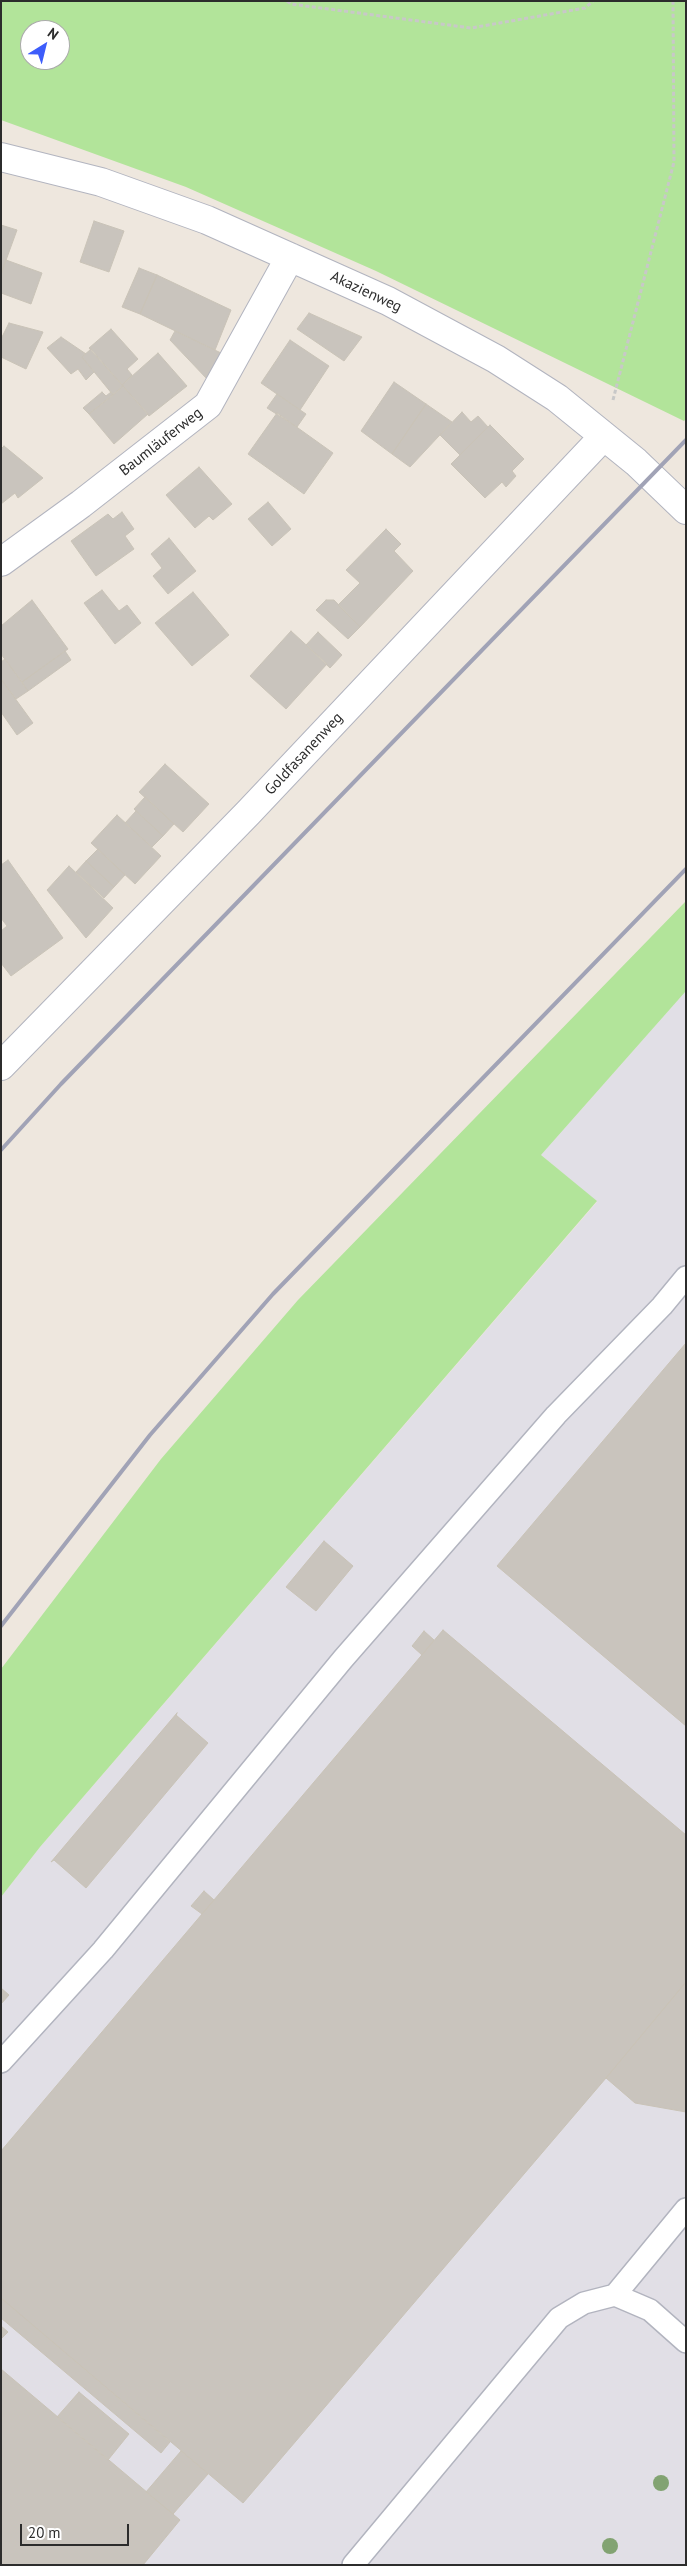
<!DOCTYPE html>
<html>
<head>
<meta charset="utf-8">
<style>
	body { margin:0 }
	#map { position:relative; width:687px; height:2566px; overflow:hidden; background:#eee7de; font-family:"PT Sans",sans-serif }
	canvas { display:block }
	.frame { position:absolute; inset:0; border:2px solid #2c2c2c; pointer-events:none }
	.north { position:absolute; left:20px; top:20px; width:50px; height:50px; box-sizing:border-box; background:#fff; border:1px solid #ababab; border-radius:50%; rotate:36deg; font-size:14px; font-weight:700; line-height:20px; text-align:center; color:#2c2c2c }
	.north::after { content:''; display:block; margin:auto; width:18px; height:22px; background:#3d5dfb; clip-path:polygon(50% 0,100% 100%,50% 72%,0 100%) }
	.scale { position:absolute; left:20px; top:2524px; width:109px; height:22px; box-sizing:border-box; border:2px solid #2c2c2c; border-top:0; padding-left:6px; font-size:15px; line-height:18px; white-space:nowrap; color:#2c2c2c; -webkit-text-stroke:4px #fff; paint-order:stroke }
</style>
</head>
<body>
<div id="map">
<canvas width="687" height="2566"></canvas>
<div class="frame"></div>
<div class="north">N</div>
<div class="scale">20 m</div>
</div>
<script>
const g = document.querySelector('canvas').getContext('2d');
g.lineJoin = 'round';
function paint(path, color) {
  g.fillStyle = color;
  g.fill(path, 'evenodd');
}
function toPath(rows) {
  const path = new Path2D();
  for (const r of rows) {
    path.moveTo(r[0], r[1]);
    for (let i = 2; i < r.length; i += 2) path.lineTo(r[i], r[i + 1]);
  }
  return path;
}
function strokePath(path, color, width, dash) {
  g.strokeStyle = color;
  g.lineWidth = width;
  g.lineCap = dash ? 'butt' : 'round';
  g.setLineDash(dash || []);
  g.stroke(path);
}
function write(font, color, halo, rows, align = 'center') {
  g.font = font + ' "PT Sans",sans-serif';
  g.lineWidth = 5;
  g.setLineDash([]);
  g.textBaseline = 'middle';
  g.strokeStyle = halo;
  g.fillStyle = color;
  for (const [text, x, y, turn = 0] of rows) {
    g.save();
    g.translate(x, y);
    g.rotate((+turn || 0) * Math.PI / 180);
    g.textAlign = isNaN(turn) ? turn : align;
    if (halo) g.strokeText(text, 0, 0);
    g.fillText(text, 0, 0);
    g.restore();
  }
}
const industrial = toPath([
	[686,991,686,2565,1,2565,1,1897,40,1847,597,1202,541,1155]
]);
const green = toPath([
	[1,1,686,1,686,419,684,421,376,271,186,187,1,120],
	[30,30,60,30,60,60,30,60],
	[686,901,686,991,541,1155,597,1201,40,1847,1,1897,1,1669,161,1459,298,1300]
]);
const building = toPath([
	[94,221,124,231,109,272,80,262,94,221],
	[1,225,17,230,1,274,1,225],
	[6,260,42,273,31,304,1,293,1,274,6,260],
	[139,268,157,275,140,314,122,307,139,268],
	[157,275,231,310,215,350,140,314,157,275],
	[309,313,362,337,344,361,297,329,309,313],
	[9,323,43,332,26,369,1,357,1,339,9,323],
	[111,329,138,359,127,369,132,375,122,385,89,348,111,329],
	[175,331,221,353,207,379,170,340,175,331],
	[61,337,86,354,82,357,94,372,86,380,78,369,71,374,47,348,61,337],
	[290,340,329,366,300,410,261,383,290,340],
	[91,349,123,386,113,395,82,357,91,349],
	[158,353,187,386,149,416,122,385,158,353],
	[394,382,426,404,392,454,361,431,394,382],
	[123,386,148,414,114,444,89,414,123,386],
	[102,392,106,396,111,392,113,395,89,414,83,408,102,392],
	[277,394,306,414,297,427,267,408,277,394],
	[426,404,452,422,410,467,392,454,426,404],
	[462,412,471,422,478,416,488,427,460,455,440,435,462,412],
	[277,413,333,453,304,494,248,454,277,413],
	[490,425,524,459,512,471,516,476,506,487,502,482,485,498,451,464,490,425],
	[4,446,43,478,18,498,15,493,1,504,1,449,4,446],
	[199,467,232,504,213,520,209,516,195,528,166,495,199,467],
	[268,502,291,529,272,546,248,519,268,502],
	[122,512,134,529,125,536,134,549,96,576,71,541,108,514,113,519,122,512],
	[386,529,401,544,394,551,413,571,360,627,338,605,360,583,346,570,386,529],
	[169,538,196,571,168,594,153,576,162,568,151,554,169,538],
	[102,590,119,611,127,605,141,623,115,644,84,603,102,590],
	[193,592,229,635,192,666,155,623,193,592],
	[32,600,68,649,22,682,1,654,1,626,32,600],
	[326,600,334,600,360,627,348,639,316,610,326,600],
	[291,631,327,664,286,709,250,676,291,631],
	[318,632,342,655,330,668,306,645,318,632],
	[65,651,71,660,28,691,22,682,65,651],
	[5,659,28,691,16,699,1,679,1,662,5,659],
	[1,679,33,723,17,735,1,712,1,679],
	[165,764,209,804,183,832,139,792,165,764],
	[145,797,174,824,163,836,134,809,145,797],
	[136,811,163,836,152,847,125,823,136,811],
	[117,815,161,856,135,884,91,843,117,815],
	[98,849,125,875,114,887,86,861,98,849],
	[8,860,63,938,11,976,1,963,1,931,7,926,1,918,1,865,8,860],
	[86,861,114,887,104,898,76,872,86,861],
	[69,866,113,908,86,938,47,890,69,866],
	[686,1343,686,1726,497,1566,686,1343],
	[324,1541,353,1566,316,1611,286,1587,324,1541],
	[443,1630,686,1835,686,1982,606,2078,243,2503,1,2298,1,2151,443,1630],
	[424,1631,434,1640,422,1655,412,1646,424,1631],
	[177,1713,176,1715,208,1743,86,1888,54,1860,51,1862,177,1713],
	[204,1891,214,1900,202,1914,191,1906,204,1891],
	[686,1982,686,2112,635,2103,606,2078,686,1982],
	[1,1988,9,1995,1,2004,1,1988],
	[1,2298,170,2442,161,2453,1,2318,1,2298],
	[1,2326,8,2332,1,2339,1,2326],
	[1,2369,180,2520,143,2565,1,2565,1,2369],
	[79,2392,129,2434,108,2460,57,2417,79,2392],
	[181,2451,208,2474,173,2514,146,2492,181,2451]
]);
const path = toPath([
	[287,1,291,4,471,28,585,8,593,1],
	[613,400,674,162,673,1]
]);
const lane = toPath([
	[1,2062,103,1950,343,1659,556,1415,662,1306,686,1277],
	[615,2295,686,2209],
	[353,2565,559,2318,584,2303,615,2295,650,2310,686,2342]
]);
const street = toPath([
	[1,157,101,182,207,220,388,301,496,359,557,398,636,462,686,510],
	[1,562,81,504,208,405,290,257],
	[1,1066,248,813,603,437]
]);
const rail = toPath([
	[1,1150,61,1084,686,440],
	[1,1626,150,1435,273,1294,686,869]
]);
const trees = [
	[661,2483],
	[610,2546]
];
const streetNames = [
	["Akazienweg",366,292,25],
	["Baumläuferweg",161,442,-38],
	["Goldfasanenweg",304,754,-47]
];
paint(industrial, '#e1dfe6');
paint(green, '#b2e49a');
paint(building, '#c9c4bd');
strokePath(building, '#c9c3b7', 1);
strokePath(lane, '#b2b4bf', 24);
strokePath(street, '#b2b4bf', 30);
strokePath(path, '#c8c8c8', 3, [4, 2.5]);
strokePath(lane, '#fff', 21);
strokePath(street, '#fff', 28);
strokePath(rail, '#a1a3b6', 4);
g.fillStyle = '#82a372';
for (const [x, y] of trees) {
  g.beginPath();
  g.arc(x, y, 8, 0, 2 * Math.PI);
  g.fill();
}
write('15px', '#2c2c2c', '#fff', streetNames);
</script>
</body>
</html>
